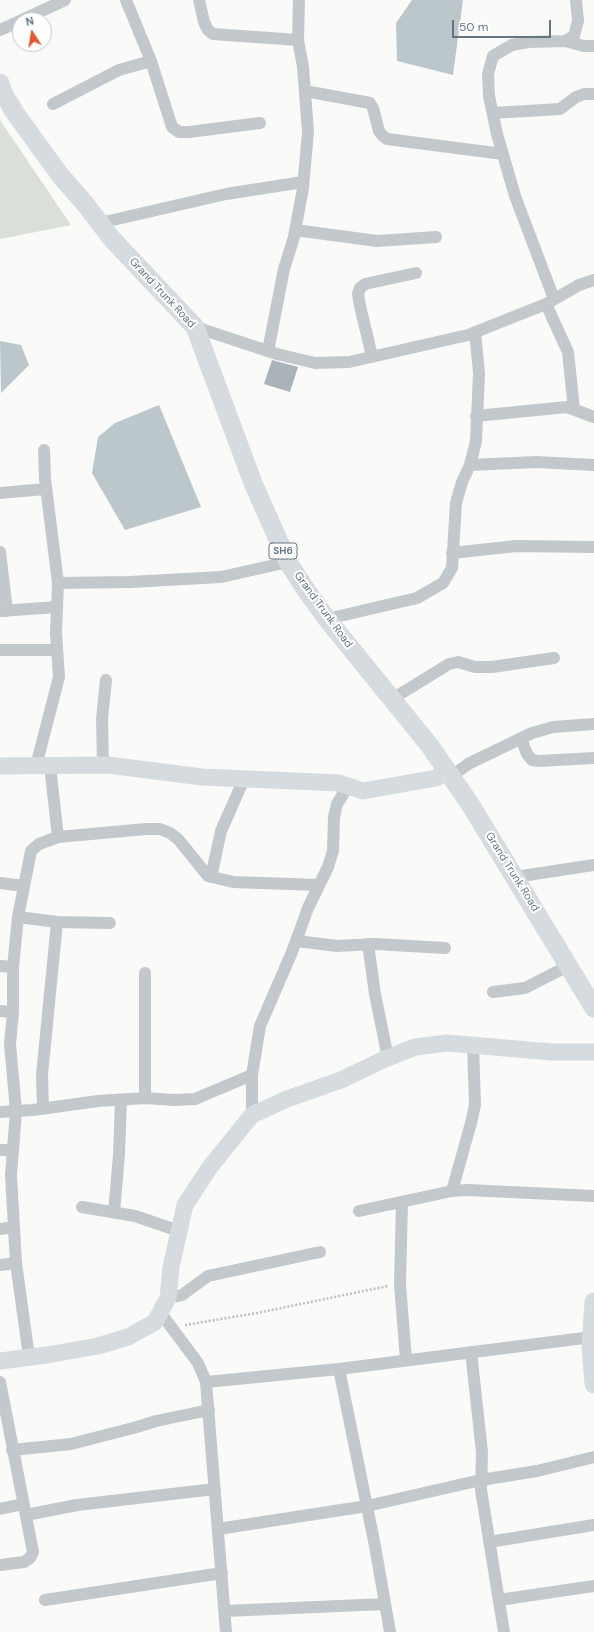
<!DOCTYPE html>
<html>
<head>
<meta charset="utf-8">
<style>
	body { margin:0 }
	#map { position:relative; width:594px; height:1632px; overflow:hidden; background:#fafaf8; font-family:"DM Sans",sans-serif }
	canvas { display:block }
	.north { position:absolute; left:12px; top:12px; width:40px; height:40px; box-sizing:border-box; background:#fff; border:1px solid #c1c8cd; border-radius:50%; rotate:348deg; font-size:11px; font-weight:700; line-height:16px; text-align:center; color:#657683 }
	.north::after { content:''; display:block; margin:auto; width:14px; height:18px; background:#e4572e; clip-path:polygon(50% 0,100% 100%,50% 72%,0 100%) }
	.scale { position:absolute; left:452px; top:20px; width:99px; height:18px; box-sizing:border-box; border:2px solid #657683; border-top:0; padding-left:5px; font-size:12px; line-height:14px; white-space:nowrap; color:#657683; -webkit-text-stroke:3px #fff; paint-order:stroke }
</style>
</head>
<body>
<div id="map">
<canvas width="594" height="1632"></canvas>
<div class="north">N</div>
<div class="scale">50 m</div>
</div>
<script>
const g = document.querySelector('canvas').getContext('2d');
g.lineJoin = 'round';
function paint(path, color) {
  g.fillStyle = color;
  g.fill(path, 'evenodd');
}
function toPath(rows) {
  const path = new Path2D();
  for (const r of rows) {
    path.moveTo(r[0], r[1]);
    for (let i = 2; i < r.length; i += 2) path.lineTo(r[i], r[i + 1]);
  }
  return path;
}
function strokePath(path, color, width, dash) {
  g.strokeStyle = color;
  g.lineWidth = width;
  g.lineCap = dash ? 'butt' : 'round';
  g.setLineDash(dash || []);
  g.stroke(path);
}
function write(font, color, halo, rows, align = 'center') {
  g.font = font + ' "DM Sans",sans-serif';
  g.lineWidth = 4;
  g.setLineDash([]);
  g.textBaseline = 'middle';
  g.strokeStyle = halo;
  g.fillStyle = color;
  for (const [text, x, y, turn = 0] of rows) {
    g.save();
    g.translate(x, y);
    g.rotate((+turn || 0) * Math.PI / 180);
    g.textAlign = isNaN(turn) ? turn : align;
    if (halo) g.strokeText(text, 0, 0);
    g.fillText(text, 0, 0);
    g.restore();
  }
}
const green = toPath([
	[0,120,71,225,0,239]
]);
const water = toPath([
	[412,0,463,0,453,75,397,61,396,23],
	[0,341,21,345,29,365,1,393],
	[159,405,201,507,125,530,92,473,98,437,115,423]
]);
const building = toPath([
	[272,360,298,367,290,392,264,384]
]);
const path = toPath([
	[185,1325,257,1313,388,1286]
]);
const street = toPath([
	[126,0,151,61,172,127,179,132,189,132,260,123],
	[199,0,204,22,208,30,213,34,298,40],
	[22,20,65,0],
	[0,30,20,21],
	[565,41,584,46,594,46],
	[305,91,370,103,373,108,379,131,382,135,387,139,503,154],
	[53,104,119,70,151,61],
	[493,113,560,109,576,97,584,94,594,94],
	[100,223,226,194,303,182],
	[295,230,377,241,436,237],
	[554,299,515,196,497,134,489,96,488,74,493,56,512,45,528,42,565,41,574,36,578,21,576,0],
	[546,304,568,352,574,409],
	[195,327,277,354,315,363,349,362,468,335,546,304,579,285,594,280],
	[268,351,284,269,294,237,303,188,308,132,303,67,298,40,299,0],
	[372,356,360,306,358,294,360,288,365,284,416,273],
	[476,416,567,407,594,417],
	[470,465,536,462,594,465],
	[0,493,46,489],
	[0,552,7,611],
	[452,553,516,546,594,547],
	[58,583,130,582,221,577,288,562],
	[0,611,57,607],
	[327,619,417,598,443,583,452,568,456,503,462,482,470,465,476,441,479,373,475,332],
	[0,650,57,650],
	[392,699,449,664,458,662,475,667,492,667,554,658],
	[521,738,527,754,532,760,539,761,594,758],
	[103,765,102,719,106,680],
	[36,766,59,677,56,633,58,583,45,479,44,450],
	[50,766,58,837,146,829,160,829,170,833,178,839,208,876,233,882,319,885],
	[451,776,470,763,532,733,553,727,594,724],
	[211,877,221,831,244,779],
	[515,877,594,865],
	[0,883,24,886],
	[18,917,57,922,110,923],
	[297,941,337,946,375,944,445,948],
	[368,944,375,994,388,1058],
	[0,966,13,967],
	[493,992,525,988,570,965],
	[0,1011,13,1012],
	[145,1098,145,973],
	[43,1108,42,1075,57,922],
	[0,1112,33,1110,98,1101,145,1098,174,1100,195,1099,252,1075],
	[252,1115,252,1075,260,1026,292,952,308,908,328,867,333,851,334,817,337,804,348,786],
	[0,1150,13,1150],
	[452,1191,471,1123,475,1105,473,1046],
	[402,1202,400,1284,406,1360],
	[82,1207,135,1216,179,1231],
	[359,1211,452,1191,468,1190,594,1196],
	[114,1212,119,1155,121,1100],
	[0,1229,14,1227],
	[0,1265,16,1263],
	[168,1298,182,1295,208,1276,320,1252],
	[160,1312,198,1363,206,1382,339,1369,592,1337],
	[471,1352,482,1452,481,1490,504,1632],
	[29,1357,16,1263,11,1175,16,1111,10,1044,13,1012,13,967,18,917,31,851,39,844,58,837],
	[339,1369,375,1546,390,1632],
	[0,1382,33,1552,30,1558,24,1562,0,1565],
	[206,1382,226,1632],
	[12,1450,71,1444,137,1427,156,1421,209,1410],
	[0,1509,23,1504],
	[26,1515,77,1505,215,1489],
	[218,1529,367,1506,481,1480,537,1471,594,1457],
	[489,1542,594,1525],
	[45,1600,222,1573],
	[499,1600,594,1586],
	[225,1611,385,1604]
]);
const secondary = toPath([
	[0,766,108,765,202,777,339,783,363,791,436,778,447,771],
	[0,1361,47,1355,98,1346,128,1337,155,1322,168,1298,171,1267,185,1205,210,1167,252,1115,287,1099,341,1080,385,1059,415,1047,447,1043,552,1052,594,1052]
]);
const primary = toPath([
	[0,83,3,93,15,113,60,175,86,205,112,239,195,327,253,483,288,562,306,590,327,619,430,746,470,804,594,1008],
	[594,1302,591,1348,594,1384]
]);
const shields = [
	[283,551,28]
];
const shieldNames = [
	["SH6",283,551]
];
const streetNames = [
	["Grand Trunk Road",162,293,47],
	["Grand Trunk Road",323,610,54],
	["Grand Trunk Road",512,872,58]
];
paint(green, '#dadfd7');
paint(water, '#bbc7cb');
paint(building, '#aab3b9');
strokePath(path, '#bbbfc2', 2.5, [2, 2]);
strokePath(street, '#c3c8cc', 12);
strokePath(secondary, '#d6dbdf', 17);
strokePath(primary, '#d6dbdf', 19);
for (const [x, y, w] of shields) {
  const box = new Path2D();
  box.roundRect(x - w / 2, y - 8, w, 16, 3);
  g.fillStyle = '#fff';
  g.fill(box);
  strokePath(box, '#657683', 1);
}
write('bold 10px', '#657683', null, shieldNames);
write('11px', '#657683', '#fff', streetNames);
</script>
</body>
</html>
